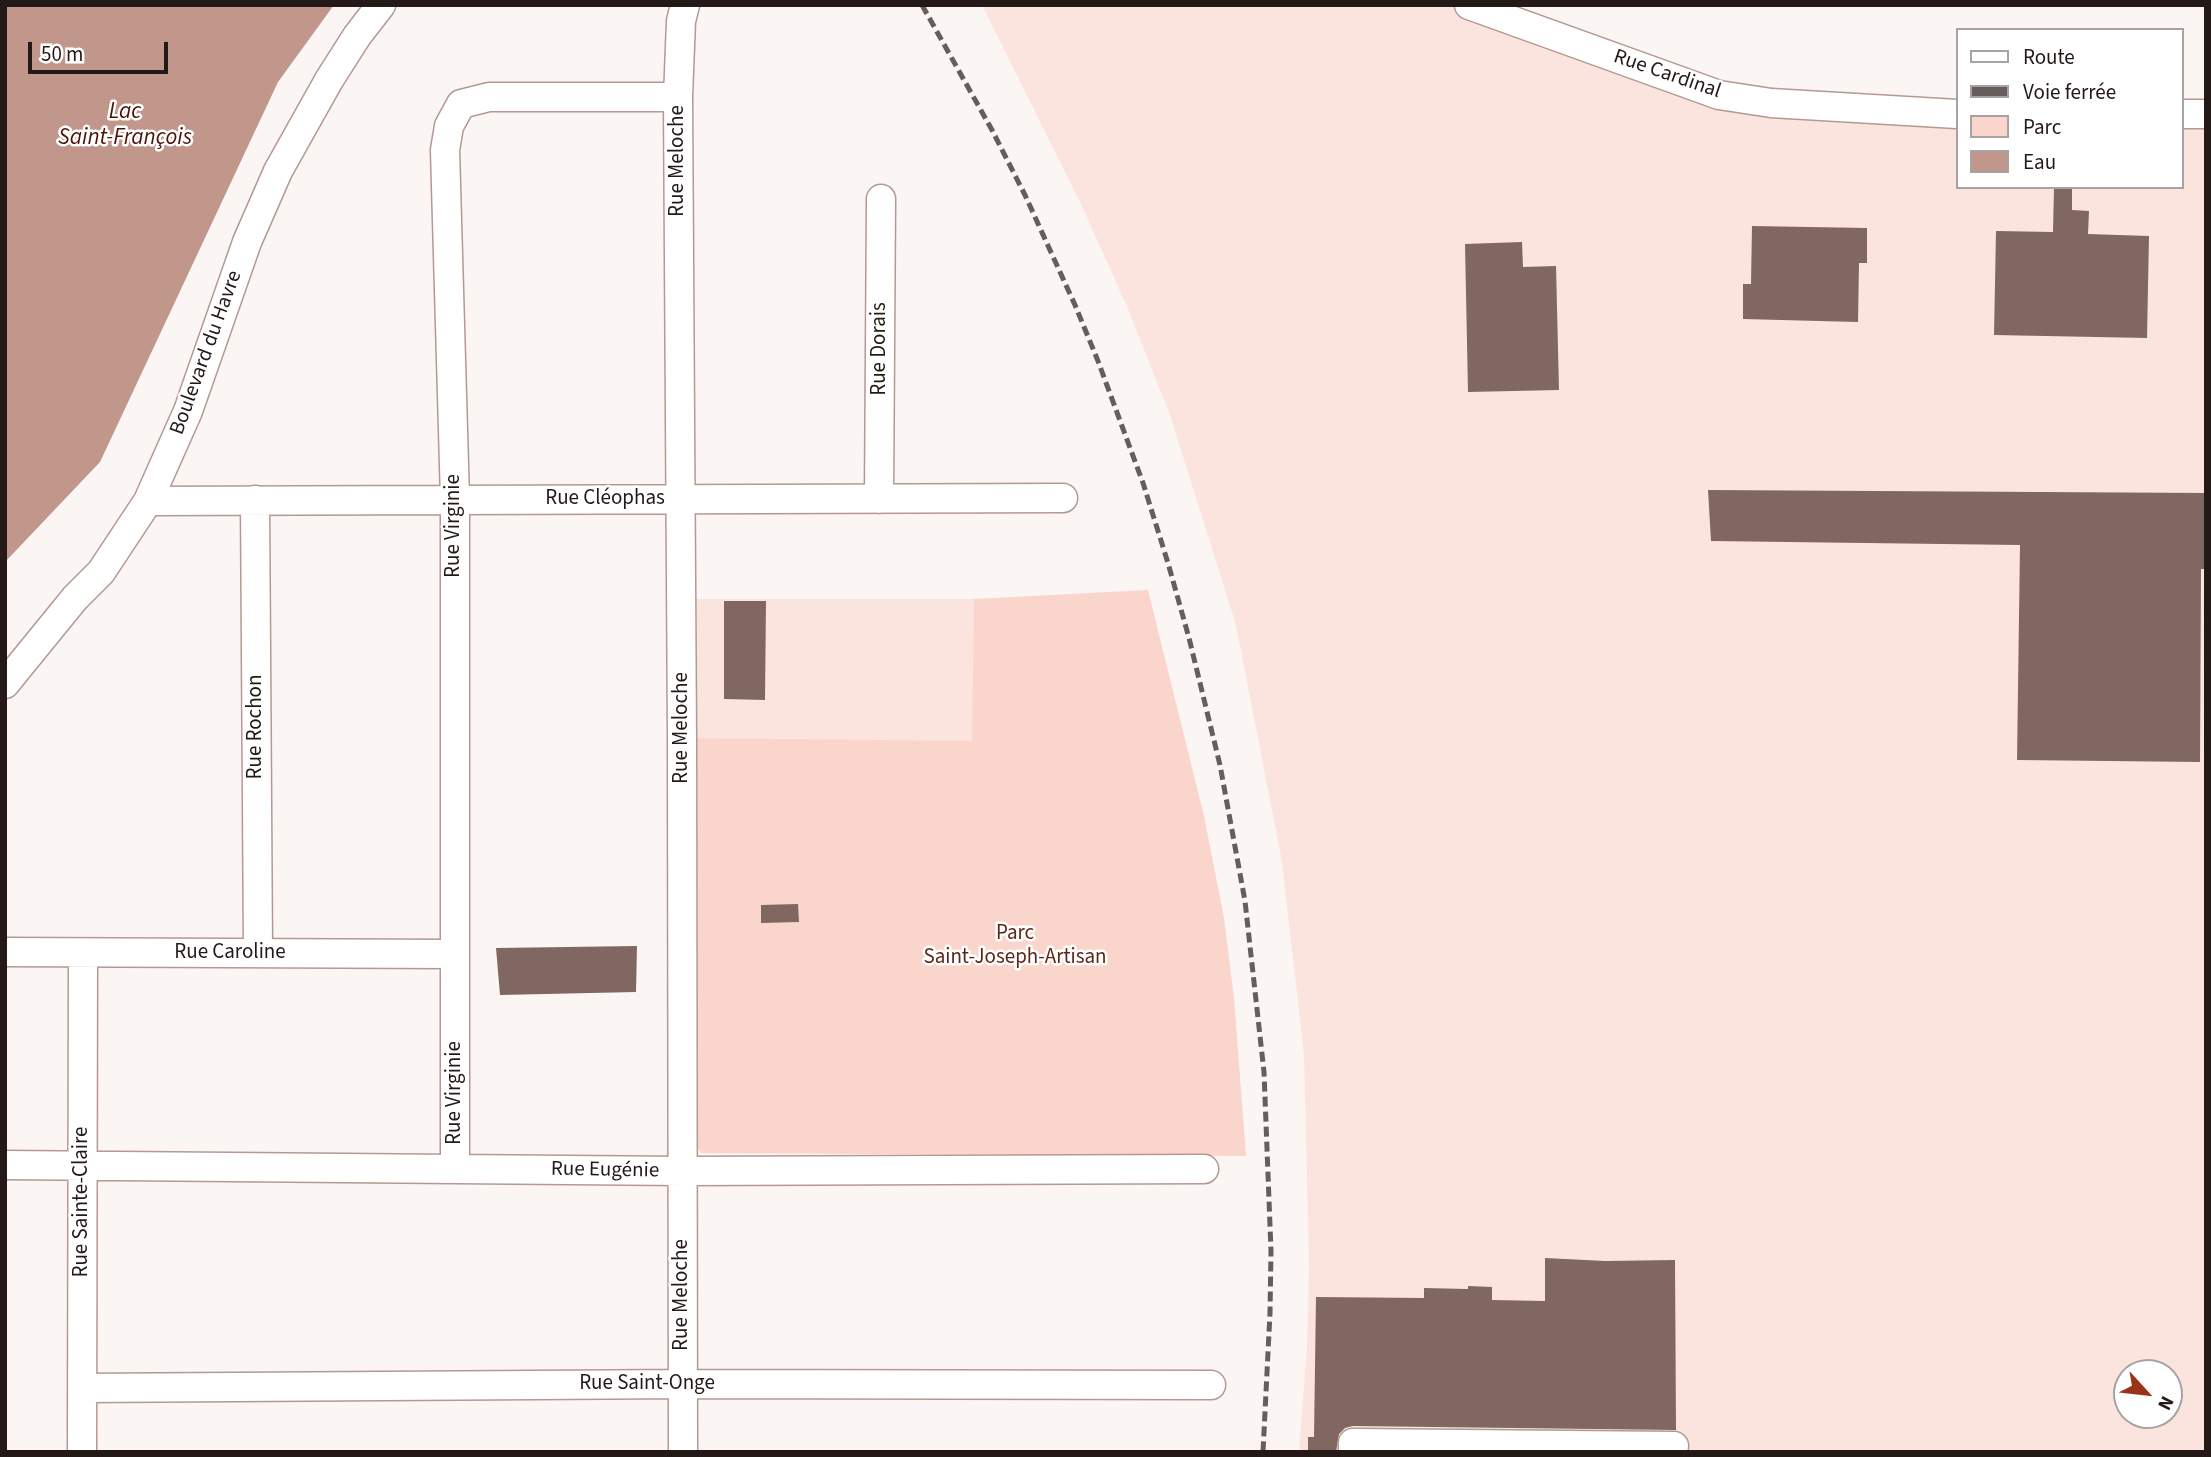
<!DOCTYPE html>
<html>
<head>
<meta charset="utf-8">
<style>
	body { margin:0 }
	#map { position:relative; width:2211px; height:1457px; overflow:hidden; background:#fbf5f4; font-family:"Source Sans 3",sans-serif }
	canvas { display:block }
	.frame { position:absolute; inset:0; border:7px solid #231917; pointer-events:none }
	.legend { position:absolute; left:1956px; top:28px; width:228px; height:161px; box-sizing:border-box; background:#fff; border:2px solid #a7a3a2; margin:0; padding:9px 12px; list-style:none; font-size:21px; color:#231917 }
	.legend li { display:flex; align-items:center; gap:14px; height:35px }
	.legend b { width:35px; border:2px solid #a7a3a2 }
	.north { position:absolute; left:2113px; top:1359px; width:70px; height:70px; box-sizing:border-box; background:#fff; border:2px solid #a7a3a2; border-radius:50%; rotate:117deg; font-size:19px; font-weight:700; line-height:28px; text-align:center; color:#231917 }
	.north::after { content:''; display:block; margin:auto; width:24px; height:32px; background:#9b321b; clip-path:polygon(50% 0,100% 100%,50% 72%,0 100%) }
	.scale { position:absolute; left:28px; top:42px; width:140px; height:32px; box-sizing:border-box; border:4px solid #231917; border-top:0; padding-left:9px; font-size:21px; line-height:24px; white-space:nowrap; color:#231917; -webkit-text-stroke:5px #fff; paint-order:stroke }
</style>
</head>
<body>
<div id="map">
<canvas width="2211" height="1457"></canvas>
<div class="frame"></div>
<ul class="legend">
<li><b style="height:9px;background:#fff"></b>Route</li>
<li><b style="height:9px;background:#665d5c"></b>Voie ferrée</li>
<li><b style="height:19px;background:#f9d5cc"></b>Parc</li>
<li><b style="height:19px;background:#c1968b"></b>Eau</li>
</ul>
<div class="north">N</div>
<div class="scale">50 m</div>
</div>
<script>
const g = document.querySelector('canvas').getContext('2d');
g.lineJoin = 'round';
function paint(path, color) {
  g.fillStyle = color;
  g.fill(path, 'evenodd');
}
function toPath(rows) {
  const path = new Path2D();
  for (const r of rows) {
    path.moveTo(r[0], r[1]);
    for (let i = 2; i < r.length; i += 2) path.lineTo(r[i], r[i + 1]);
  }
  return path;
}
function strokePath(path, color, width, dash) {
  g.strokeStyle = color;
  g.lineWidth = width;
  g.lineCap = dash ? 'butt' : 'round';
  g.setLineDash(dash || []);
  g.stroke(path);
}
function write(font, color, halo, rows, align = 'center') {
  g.font = font + ' "Source Sans 3",sans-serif';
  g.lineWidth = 5;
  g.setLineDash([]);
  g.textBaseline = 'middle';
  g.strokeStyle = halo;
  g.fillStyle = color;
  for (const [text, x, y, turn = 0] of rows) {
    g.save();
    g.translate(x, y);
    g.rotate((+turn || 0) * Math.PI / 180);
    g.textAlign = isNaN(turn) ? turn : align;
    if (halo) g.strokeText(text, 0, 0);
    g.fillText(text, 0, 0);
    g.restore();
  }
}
const built = toPath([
	[982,5,1469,5,1719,95,1957,114,1957,187,2181,187,2181,114,2206,114,2206,1452,1299,1452,1307,1346,1309,1265,1304,1055,1282,862,1236,625,1170,415,1128,309,1081,204],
	[2127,1373,2169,1373,2169,1415,2127,1415],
	[681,599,974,599,973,742,682,738]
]);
const green = toPath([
	[1148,590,1204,816,1224,918,1234,998,1246,1156,701,1153,695,1145,682,738,972,741,974,599]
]);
const water = toPath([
	[5,5,334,5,278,82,100,462,5,562]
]);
const building = toPath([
	[2054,187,2072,187,2072,210,2089,211,2088,234,2149,236,2147,338,1994,335,1996,231,2053,232],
	[1752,226,1867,228,1867,263,1859,263,1858,322,1743,319,1743,284,1751,284],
	[1522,242,1523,267,1556,266,1559,390,1468,392,1465,244],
	[1708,490,2206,493,2206,569,2201,569,2200,762,2017,760,2020,545,1711,541],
	[724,601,766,601,765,700,724,699],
	[798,904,799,922,761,923,761,905],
	[637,946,636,992,500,995,496,948],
	[1545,1258,1605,1261,1675,1260,1676,1430,1353,1426,1345,1428,1339,1434,1336,1452,1308,1452,1308,1437,1314,1437,1316,1297,1424,1298,1424,1288,1468,1289,1468,1286,1492,1287,1492,1300,1545,1301]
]);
const minor = toPath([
	[1469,5,1719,95,1771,103,1957,114],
	[2181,114,2206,114],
	[879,499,881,199],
	[255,500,258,953],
	[148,501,1063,498],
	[5,684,75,598,101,572,148,501,188,411,247,242,278,171,329,80,357,36,381,5],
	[5,952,454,954],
	[5,1165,682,1171,1204,1169],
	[455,1169,455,500,445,150,449,126,461,104,489,97,678,97],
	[84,1388,683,1384,1211,1385],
	[82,1452,83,953],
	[683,1452,682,738,678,97,681,21,685,5],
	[1353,1452,1353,1443,1674,1446]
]);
const rail = toPath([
	[922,5,992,130,1025,195,1075,305,1098,361,1143,483,1168,563,1189,638,1220,765,1245,901,1264,1072,1271,1251,1270,1313,1263,1452]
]);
const streetNames = [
	["Rue Cardinal",1667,75,19],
	["Rue Meloche",678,161,-90],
	["Rue Dorais",880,349,-90],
	["Boulevard du Havre",207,353,-70],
	["Rue Cléophas",605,499],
	["Rue Virginie",454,526,-90],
	["Rue Rochon",256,727,-90],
	["Rue Meloche",682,728,-90],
	["Rue Caroline",230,953],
	["Rue Virginie",455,1093,-90],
	["Rue Eugénie",605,1171,1],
	["Rue Sainte-Claire",82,1202,-90],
	["Rue Meloche",682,1295,-90],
	["Rue Saint-Onge",647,1384]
];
const parkNames = [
	["Parc",1015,934],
	["Saint-Joseph-Artisan",1015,958]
];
const waterNames = [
	["Lac",125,113],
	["Saint-François",125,139]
];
paint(built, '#fbe4de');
paint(green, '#f9d5cc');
paint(water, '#c1968b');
paint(building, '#816761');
strokePath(minor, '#b49992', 31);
strokePath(minor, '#fff', 28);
strokePath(rail, '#665d5c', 5, [10, 5]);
write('21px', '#231917', '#fff', streetNames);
write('21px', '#5e261a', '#fff', parkNames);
write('italic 23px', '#4b1408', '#fff', waterNames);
</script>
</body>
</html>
